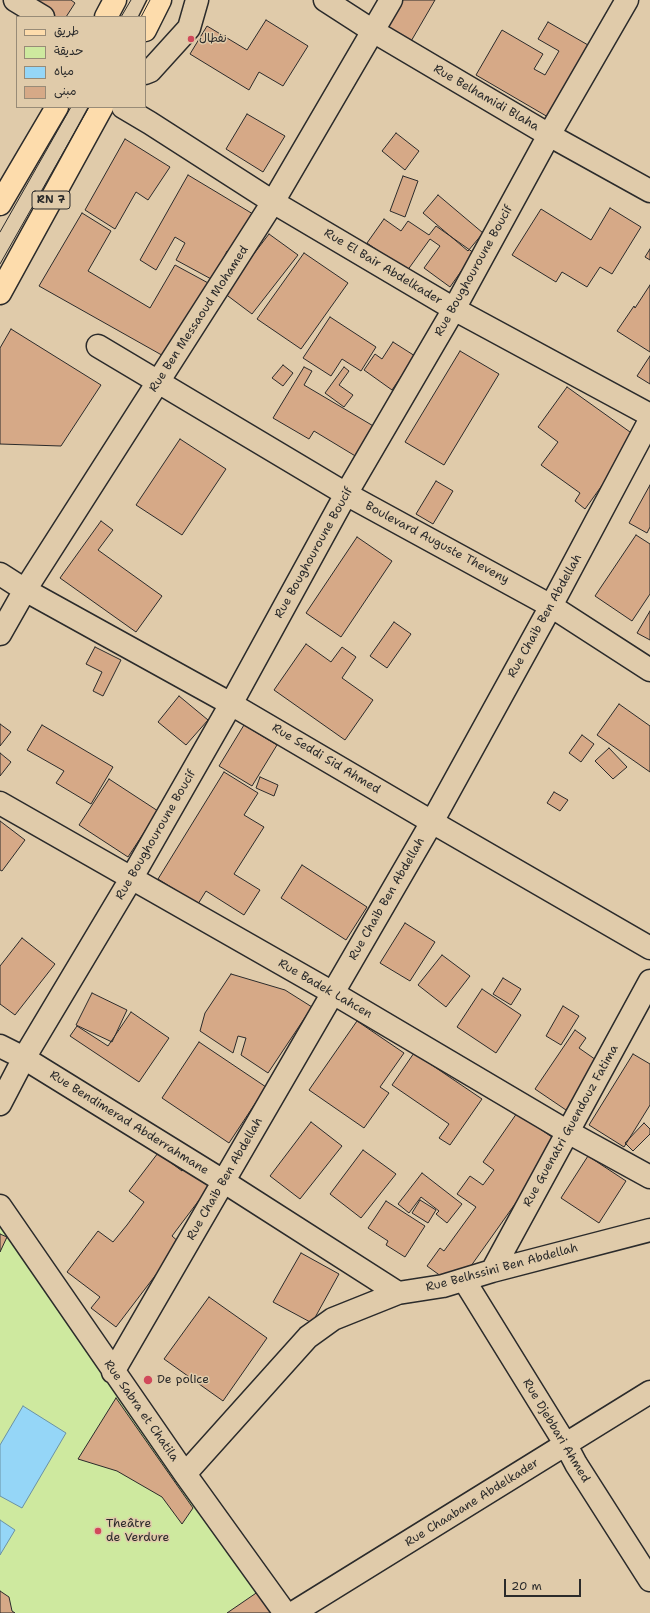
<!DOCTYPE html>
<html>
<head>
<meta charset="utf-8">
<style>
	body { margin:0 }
	#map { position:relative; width:650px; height:1613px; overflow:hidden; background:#e0cbaa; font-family:"Shantell Sans","Playpen Sans Arabic",sans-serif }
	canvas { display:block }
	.legend { position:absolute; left:16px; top:16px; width:130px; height:92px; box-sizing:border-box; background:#e0cbaa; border:1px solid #988b77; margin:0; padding:5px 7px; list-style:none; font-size:12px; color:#2b2b2b }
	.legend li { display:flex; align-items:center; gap:8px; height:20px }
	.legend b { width:20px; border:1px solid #988b77 }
	.scale { position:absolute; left:504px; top:1579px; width:77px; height:18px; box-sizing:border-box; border:2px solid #2b2b2b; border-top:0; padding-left:5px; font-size:12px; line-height:14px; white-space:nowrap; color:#2b2b2b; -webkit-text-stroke:3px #e0cbaa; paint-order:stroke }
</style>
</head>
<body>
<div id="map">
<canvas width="650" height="1613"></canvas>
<ul class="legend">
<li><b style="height:5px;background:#fddcac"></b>طريق</li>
<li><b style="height:11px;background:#cee99f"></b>حديقة</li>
<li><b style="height:11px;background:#95d6f7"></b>مياه</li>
<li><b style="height:11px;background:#d6a987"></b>مبنى</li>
</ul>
<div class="scale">20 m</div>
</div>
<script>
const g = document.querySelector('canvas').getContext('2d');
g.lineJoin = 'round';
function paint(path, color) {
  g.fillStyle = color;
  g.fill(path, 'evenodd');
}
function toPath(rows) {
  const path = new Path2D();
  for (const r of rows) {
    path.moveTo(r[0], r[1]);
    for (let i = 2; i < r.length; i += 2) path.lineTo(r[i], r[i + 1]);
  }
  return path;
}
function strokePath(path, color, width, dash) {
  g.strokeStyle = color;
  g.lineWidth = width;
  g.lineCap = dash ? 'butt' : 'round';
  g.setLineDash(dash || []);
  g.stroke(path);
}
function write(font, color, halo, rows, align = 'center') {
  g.font = font + ' "Shantell Sans","Playpen Sans Arabic",sans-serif';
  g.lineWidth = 3;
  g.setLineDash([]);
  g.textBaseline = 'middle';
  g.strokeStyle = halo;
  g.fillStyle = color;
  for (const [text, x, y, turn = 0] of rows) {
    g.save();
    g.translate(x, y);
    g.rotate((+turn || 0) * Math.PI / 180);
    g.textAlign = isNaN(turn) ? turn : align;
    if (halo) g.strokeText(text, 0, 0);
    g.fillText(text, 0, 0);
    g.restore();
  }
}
const green = toPath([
	[0,1200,287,1613,0,1613]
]);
const water = toPath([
	[23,1406,66,1433,22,1508,0,1496,0,1445,23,1406],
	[0,1520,15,1530,0,1555,0,1520]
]);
const building = toPath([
	[20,0,71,0,75,3,66,17,47,17,20,0],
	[388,0,435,0,410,43,375,23,388,0],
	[266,20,308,46,283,86,259,72,249,90,190,54,207,26,247,50,266,20],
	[548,22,588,45,548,117,476,75,502,30,543,54,534,69,545,75,559,51,538,39,548,22],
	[247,114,285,136,263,172,226,149,247,114],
	[396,133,419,151,405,170,382,151,396,133],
	[125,139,170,167,148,200,136,192,115,229,85,210,125,139],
	[188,175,253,214,232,253,227,251,213,280,176,260,185,243,175,237,156,270,140,260,188,175],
	[403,176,418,181,405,217,390,211,403,176],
	[438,195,483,233,468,251,423,213,438,195],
	[610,208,641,227,612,274,600,267,587,287,562,272,556,282,512,255,541,209,591,240,610,208],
	[82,213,111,231,88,271,150,308,175,265,210,284,167,358,39,286,82,213],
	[384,219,401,231,408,221,429,235,436,226,474,253,450,287,424,268,440,246,430,239,407,271,367,243,384,219],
	[269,234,298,255,252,314,224,293,269,234],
	[650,249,650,260,645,257,650,249],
	[304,253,348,283,301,349,257,319,304,253],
	[650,285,650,352,617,331,634,306,635,308,650,285],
	[330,317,376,347,361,371,342,359,331,376,303,358,330,317],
	[11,329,101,385,61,446,0,444,0,348,11,329],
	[393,342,415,356,392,390,364,370,375,354,382,359,393,342],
	[460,351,499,374,444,465,405,442,460,351],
	[650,356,650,384,637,376,650,356],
	[283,365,293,373,283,386,272,378,283,365],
	[304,367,312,371,304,385,375,427,357,457,314,431,309,439,273,418,304,367],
	[344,367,349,371,339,385,353,395,344,407,325,393,344,367],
	[567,387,637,437,585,509,575,501,580,493,541,465,558,442,538,427,567,387],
	[180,439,226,469,182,535,136,505,180,439],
	[436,481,453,491,433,524,416,514,436,481],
	[650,485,650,527,647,533,629,523,650,485],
	[101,521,113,530,98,550,162,596,136,632,60,578,101,521],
	[636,535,650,544,650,594,632,621,595,596,636,535],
	[357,537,392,561,341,637,306,613,357,537],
	[650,611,650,640,637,633,650,611],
	[394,622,411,634,387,668,370,656,394,622],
	[306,644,331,662,342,647,356,657,342,678,373,700,345,740,274,690,306,644],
	[95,647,121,660,103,696,93,691,102,672,86,664,95,647],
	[179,696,208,720,186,745,158,722,179,696],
	[619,704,650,726,650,772,597,735,619,704],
	[0,724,11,732,0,746,0,724],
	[42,725,113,767,91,804,56,783,64,771,27,750,42,725],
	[244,725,277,745,252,786,219,766,244,725],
	[582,735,594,744,581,762,569,753,582,735],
	[609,748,627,767,613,779,595,761,609,748],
	[0,753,11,762,0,776,0,753],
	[224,772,258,793,244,815,264,827,234,874,260,890,244,915,206,891,198,904,158,879,224,772],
	[260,777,278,785,274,796,256,788,260,777],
	[109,779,158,811,128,857,79,825,109,779],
	[554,792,568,800,560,811,547,803,554,792],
	[0,821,25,840,2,871,0,870,0,821],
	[302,865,367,907,346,940,281,898,302,865],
	[405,923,435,942,410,981,380,963,405,923],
	[22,938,55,964,15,1015,0,1004,0,966,22,938],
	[442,955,470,976,446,1007,418,985,442,955],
	[231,974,285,990,312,1007,268,1073,241,1055,246,1038,238,1036,233,1053,200,1031,205,1013,231,974],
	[503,978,521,989,511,1005,493,994,503,978],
	[482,989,521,1015,496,1053,457,1027,482,989],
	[92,993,127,1010,112,1042,76,1025,92,993],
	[563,1006,579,1016,561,1045,546,1036,563,1006],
	[131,1012,169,1038,139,1082,70,1036,77,1026,108,1046,131,1012],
	[357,1021,404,1053,380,1087,389,1093,364,1128,309,1090,357,1021],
	[575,1030,586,1038,579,1048,599,1062,566,1110,535,1089,575,1030],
	[199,1042,266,1087,229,1143,162,1098,199,1042],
	[414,1053,482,1099,450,1145,439,1138,449,1124,392,1085,414,1053],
	[633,1054,650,1064,650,1105,624,1147,589,1125,633,1054],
	[517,1113,559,1142,456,1287,427,1266,440,1248,444,1251,476,1207,457,1194,470,1176,483,1185,494,1170,483,1162,517,1113],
	[311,1122,342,1146,300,1199,270,1176,311,1122],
	[644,1123,650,1129,650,1134,633,1151,625,1143,644,1123],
	[363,1150,396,1174,361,1218,330,1194,363,1150],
	[158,1153,182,1171,187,1164,212,1183,172,1236,180,1243,116,1327,91,1308,100,1297,67,1272,98,1231,113,1242,127,1225,144,1202,129,1191,158,1153],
	[588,1156,626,1181,599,1223,561,1198,588,1156],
	[422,1173,462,1204,447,1223,436,1214,439,1211,421,1197,409,1213,398,1204,422,1173],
	[420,1200,436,1210,428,1223,412,1213,420,1200],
	[386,1201,425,1226,405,1257,386,1245,388,1241,368,1228,386,1201],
	[0,1234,7,1237,0,1252,0,1234],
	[301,1253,339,1274,312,1323,273,1302,301,1253],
	[209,1297,267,1338,223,1401,164,1359,209,1297],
	[116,1398,193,1508,182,1524,162,1497,117,1471,78,1459,116,1398],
	[265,1587,281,1613,227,1613,265,1587],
	[0,1591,9,1597,12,1611,15,1613,0,1613,0,1591]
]);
const minor = toPath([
	[15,0,43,17],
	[325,0,373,31,549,135,650,191],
	[145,73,150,71,189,28,197,0],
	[123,107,150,123,273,202,454,309,650,415],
	[98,346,346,494,551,606,650,670],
	[0,574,25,590,231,704,432,822,650,948],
	[0,634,25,590,273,202,391,0],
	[0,803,333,993,568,1132,650,1177],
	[0,1046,24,1058,223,1181,398,1293],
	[0,1104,24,1058,131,879,231,704,346,494,454,309,549,135,627,0],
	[0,1206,185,1474,285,1613],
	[492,1271,650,981],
	[464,1280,566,1445,576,1464,650,1580],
	[113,1372,432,822,551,606,650,420],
	[185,1474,308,1337,333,1319,398,1293,443,1286,492,1271,650,1230],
	[293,1613,650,1392]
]);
const major = toPath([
	[106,17,115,0],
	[145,30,160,0],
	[0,204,57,107],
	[0,293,102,107]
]);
const tram = toPath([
	[121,17,131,0],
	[141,17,150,0],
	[0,232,71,107],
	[0,264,89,107]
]);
const markers = [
	[191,39,4,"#d1495b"],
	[148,1380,5,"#d1495b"],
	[98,1531,4,"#d1495b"]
];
const shields = [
	[51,200,38]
];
const shieldNames = [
	["RN 7",51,200]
];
const poiNames = [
	["نفطال",199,39],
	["De police",157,1380],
	["Theâtre",106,1524],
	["de Verdure",106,1538]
];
const streetNames = [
	["Rue Belhamidi Blaha",486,98,30],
	["Rue El Bair Abdelkader",383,267,31],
	["Rue Boughouroune Boucif",474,271,-61],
	["Rue Ben Messaoud Mohamed",199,319,-57],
	["Boulevard Auguste Theveny",437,543,28],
	["Rue Boughouroune Boucif",314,553,-61],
	["Rue Chaib Ben Abdellah",545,616,-61],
	["Rue Seddi Sid Ahmed",326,759,31],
	["Rue Boughouroune Boucif",156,835,-60],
	["Rue Chaib Ben Abdellah",387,899,-60],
	["Rue Badek Lahcen",325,989,30],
	["Rue Bendimerad Abderrahmane",129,1123,32],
	["Rue Guenatri Guendouz Fatima",571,1126,-61],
	["Rue Chaib Ben Abdellah",225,1179,-60],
	["Rue Belhssini Ben Abdellah",502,1268,-15],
	["Rue Sabra et Chatila",141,1411,55],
	["Rue Djebbari Ahmed",556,1431,59],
	["Rue Chaabane Abdelkader",472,1503,-32]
];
paint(green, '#cee99f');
paint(water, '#95d6f7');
strokePath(water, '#6b92a5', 1);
paint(building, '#d6a987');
strokePath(building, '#2b2b2b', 1);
strokePath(minor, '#2b2b2b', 25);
strokePath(major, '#2b2b2b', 25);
strokePath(minor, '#e0cbaa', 22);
strokePath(major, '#fddcac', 22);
strokePath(tram, '#2b2b2b', 1);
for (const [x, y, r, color] of markers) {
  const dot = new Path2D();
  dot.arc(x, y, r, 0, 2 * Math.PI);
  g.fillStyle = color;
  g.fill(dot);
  strokePath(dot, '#e0cbaa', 1.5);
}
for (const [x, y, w] of shields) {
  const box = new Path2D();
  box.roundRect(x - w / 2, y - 9, w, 18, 3);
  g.fillStyle = '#e0cbaa';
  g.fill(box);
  strokePath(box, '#2b2b2b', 1);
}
write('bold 11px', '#2b2b2b', null, shieldNames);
write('12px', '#2b2b2b', '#e0cbaa', poiNames, 'left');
write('12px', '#2b2b2b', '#e0cbaa', streetNames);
</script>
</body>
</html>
